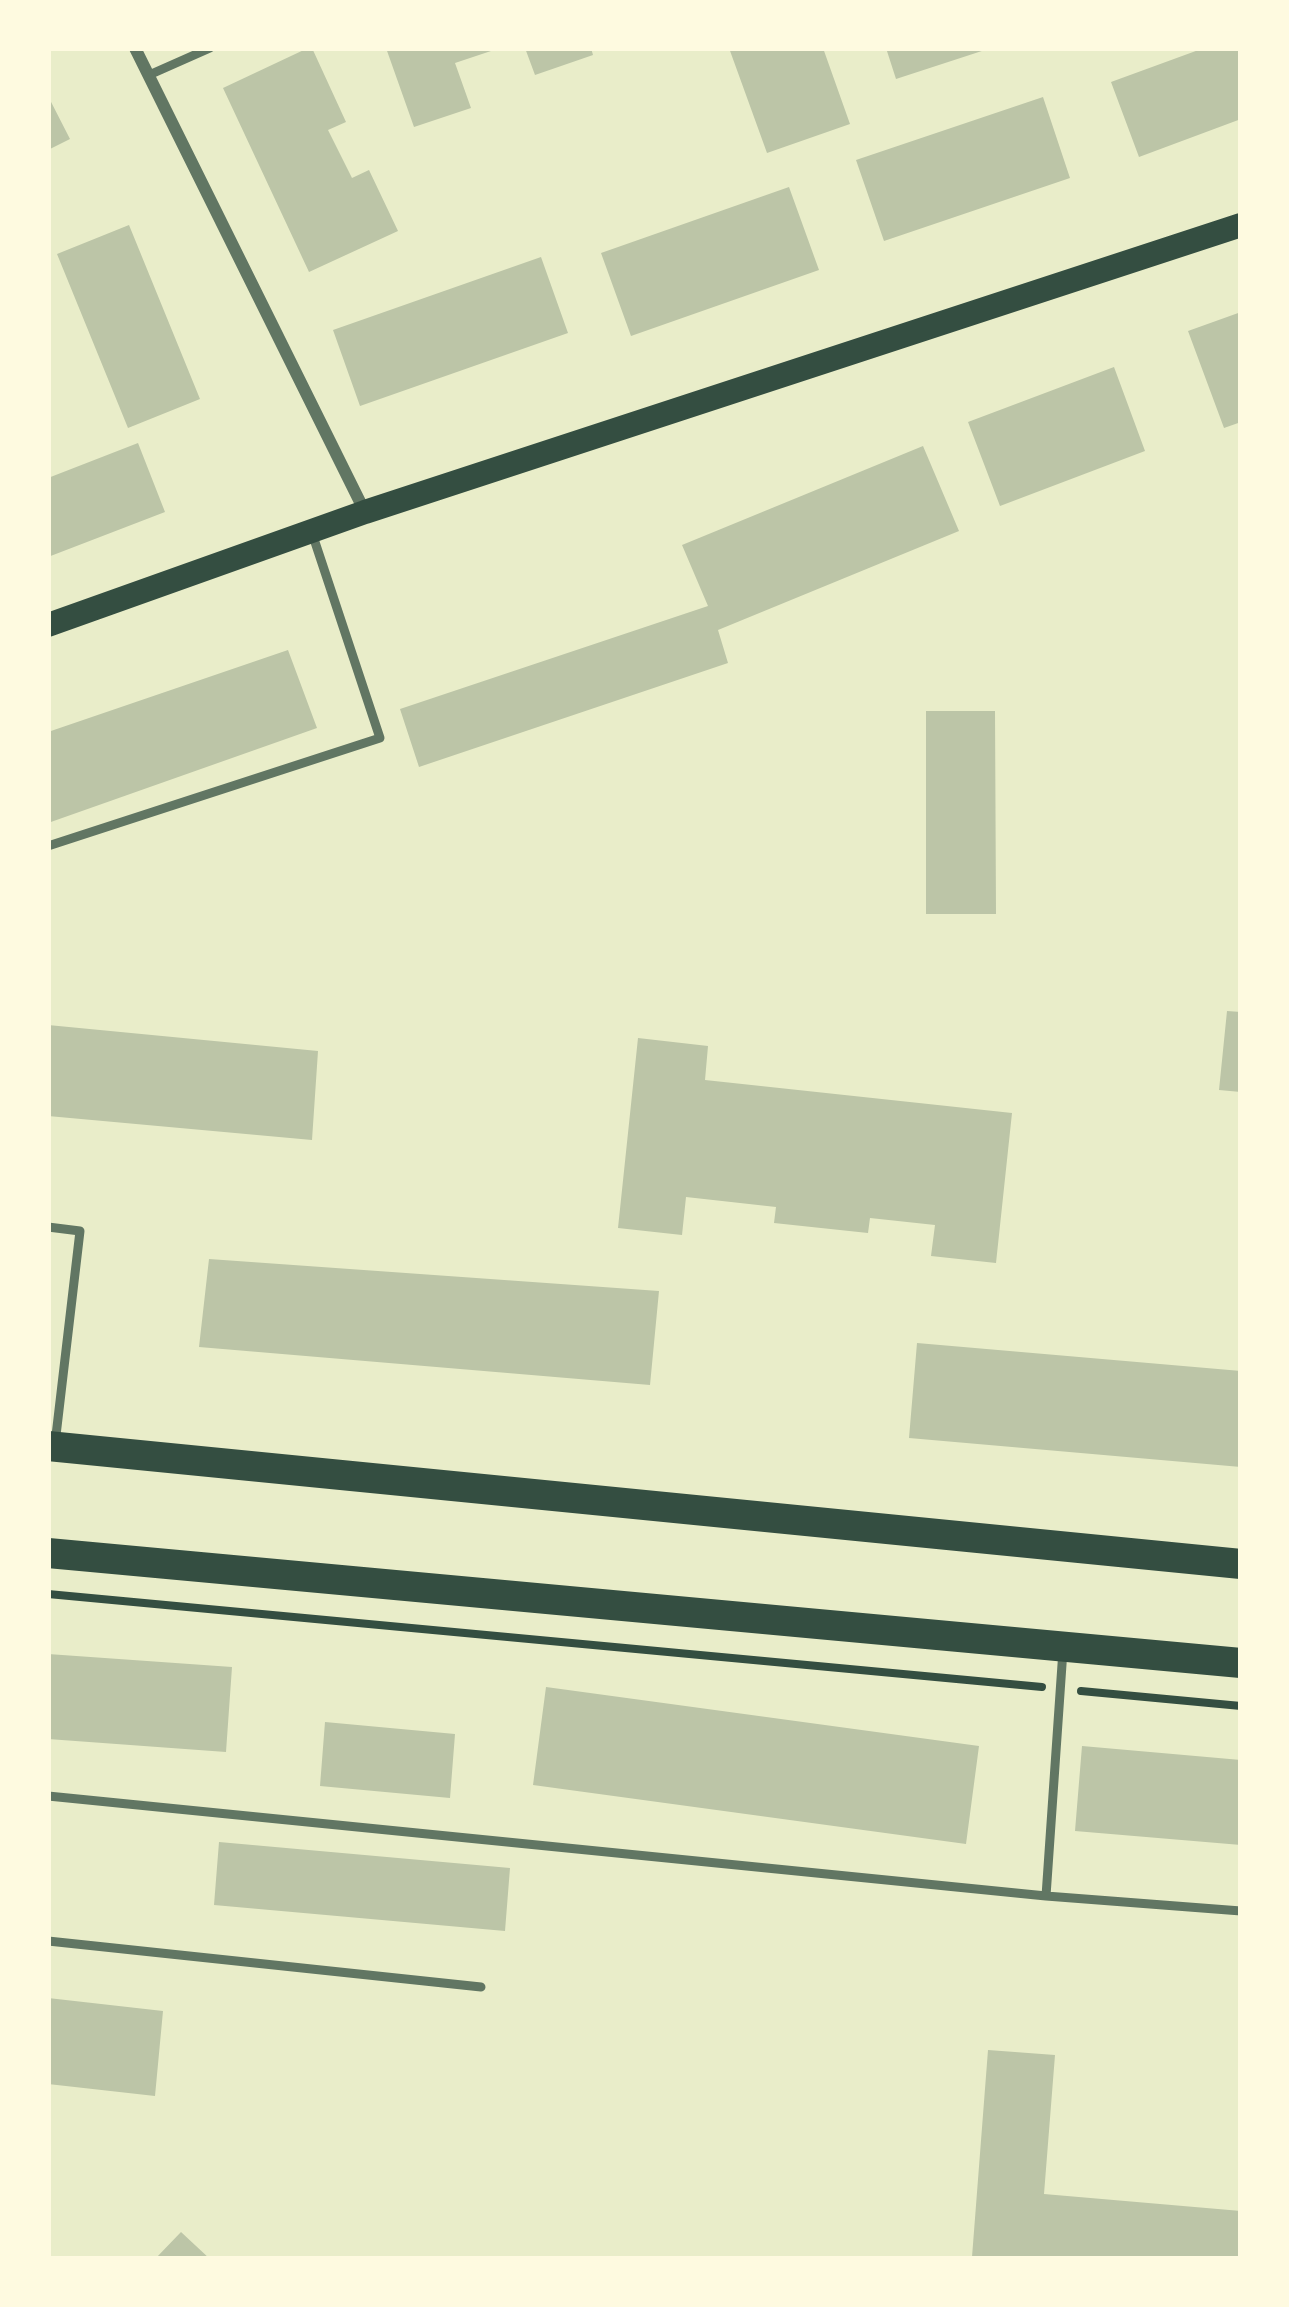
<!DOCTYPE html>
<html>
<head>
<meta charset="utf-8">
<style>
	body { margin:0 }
	#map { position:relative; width:1289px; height:2307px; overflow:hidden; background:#e9edc9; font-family:"DM Sans",sans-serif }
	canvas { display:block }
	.frame { position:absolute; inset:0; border:51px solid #fefae0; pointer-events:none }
</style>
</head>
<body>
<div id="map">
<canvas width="1289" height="2307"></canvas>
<div class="frame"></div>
</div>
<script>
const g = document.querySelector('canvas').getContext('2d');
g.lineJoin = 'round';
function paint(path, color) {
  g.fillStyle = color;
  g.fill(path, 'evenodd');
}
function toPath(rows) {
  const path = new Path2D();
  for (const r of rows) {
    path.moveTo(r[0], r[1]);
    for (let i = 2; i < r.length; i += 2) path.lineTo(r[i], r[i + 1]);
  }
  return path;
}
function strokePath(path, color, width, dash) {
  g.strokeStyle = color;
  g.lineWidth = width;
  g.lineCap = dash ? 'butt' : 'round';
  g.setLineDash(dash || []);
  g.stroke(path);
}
const building = toPath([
	[308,48,312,48,346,122,328,130,352,178,369,170,398,231,309,272,223,88],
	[386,48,497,48,497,49,455,63,471,108,414,127],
	[525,48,591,48,593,55,535,75],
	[729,48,823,48,850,124,767,153],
	[886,48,987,48,988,49,896,79],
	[1204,48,1241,48,1241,119,1139,157,1111,82],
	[48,96,70,139,48,150],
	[1043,97,1070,178,884,241,856,160],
	[789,187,819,270,631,336,601,253],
	[129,225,200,399,128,428,57,254],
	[541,257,568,333,360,406,333,330],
	[1241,312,1241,422,1224,428,1188,331],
	[1114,367,1145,451,1000,506,968,422],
	[138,443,165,512,48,557,48,478],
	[923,446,959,531,718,630,728,663,419,767,400,709,708,606,682,545],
	[288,650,317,728,48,823,48,732],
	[926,711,995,711,996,914,926,914],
	[1227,1011,1241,1012,1241,1092,1219,1090],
	[48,1025,318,1051,312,1140,48,1116],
	[638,1038,708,1046,705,1080,1012,1113,996,1263,931,1256,935,1225,870,1218,868,1233,774,1223,776,1207,686,1197,682,1235,618,1228],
	[209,1259,659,1291,650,1385,199,1347],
	[917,1343,1241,1371,1241,1467,909,1438],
	[48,1654,232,1667,226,1752,48,1739],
	[546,1687,979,1746,966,1844,533,1785],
	[325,1722,455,1734,450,1798,320,1786],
	[1082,1746,1241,1760,1241,1845,1075,1831],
	[219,1842,510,1868,505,1931,214,1905],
	[48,1998,163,2011,155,2096,48,2084],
	[988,2050,1055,2055,1044,2194,1241,2211,1241,2259,972,2257],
	[181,2232,210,2259,155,2259]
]);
const path = toPath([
	[48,1594,1042,1687],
	[1081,1691,1241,1706]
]);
const service = toPath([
	[149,75,210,48],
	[48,846,380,738,313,536],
	[48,1227,80,1231,55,1444],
	[48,1796,1046,1896,1241,1911],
	[1046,1896,1063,1650],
	[48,1941,481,1987]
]);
const minor = toPath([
	[135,48,365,512]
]);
const secondary = toPath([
	[48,625,365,512,1241,225]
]);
const primary = toPath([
	[48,1446,1241,1564],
	[48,1553,1241,1663]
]);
paint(building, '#bcc5a7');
strokePath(path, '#344e41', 8);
strokePath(service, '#617663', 9);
strokePath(minor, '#617663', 12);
strokePath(secondary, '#344e41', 24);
strokePath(primary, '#344e41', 30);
</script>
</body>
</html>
